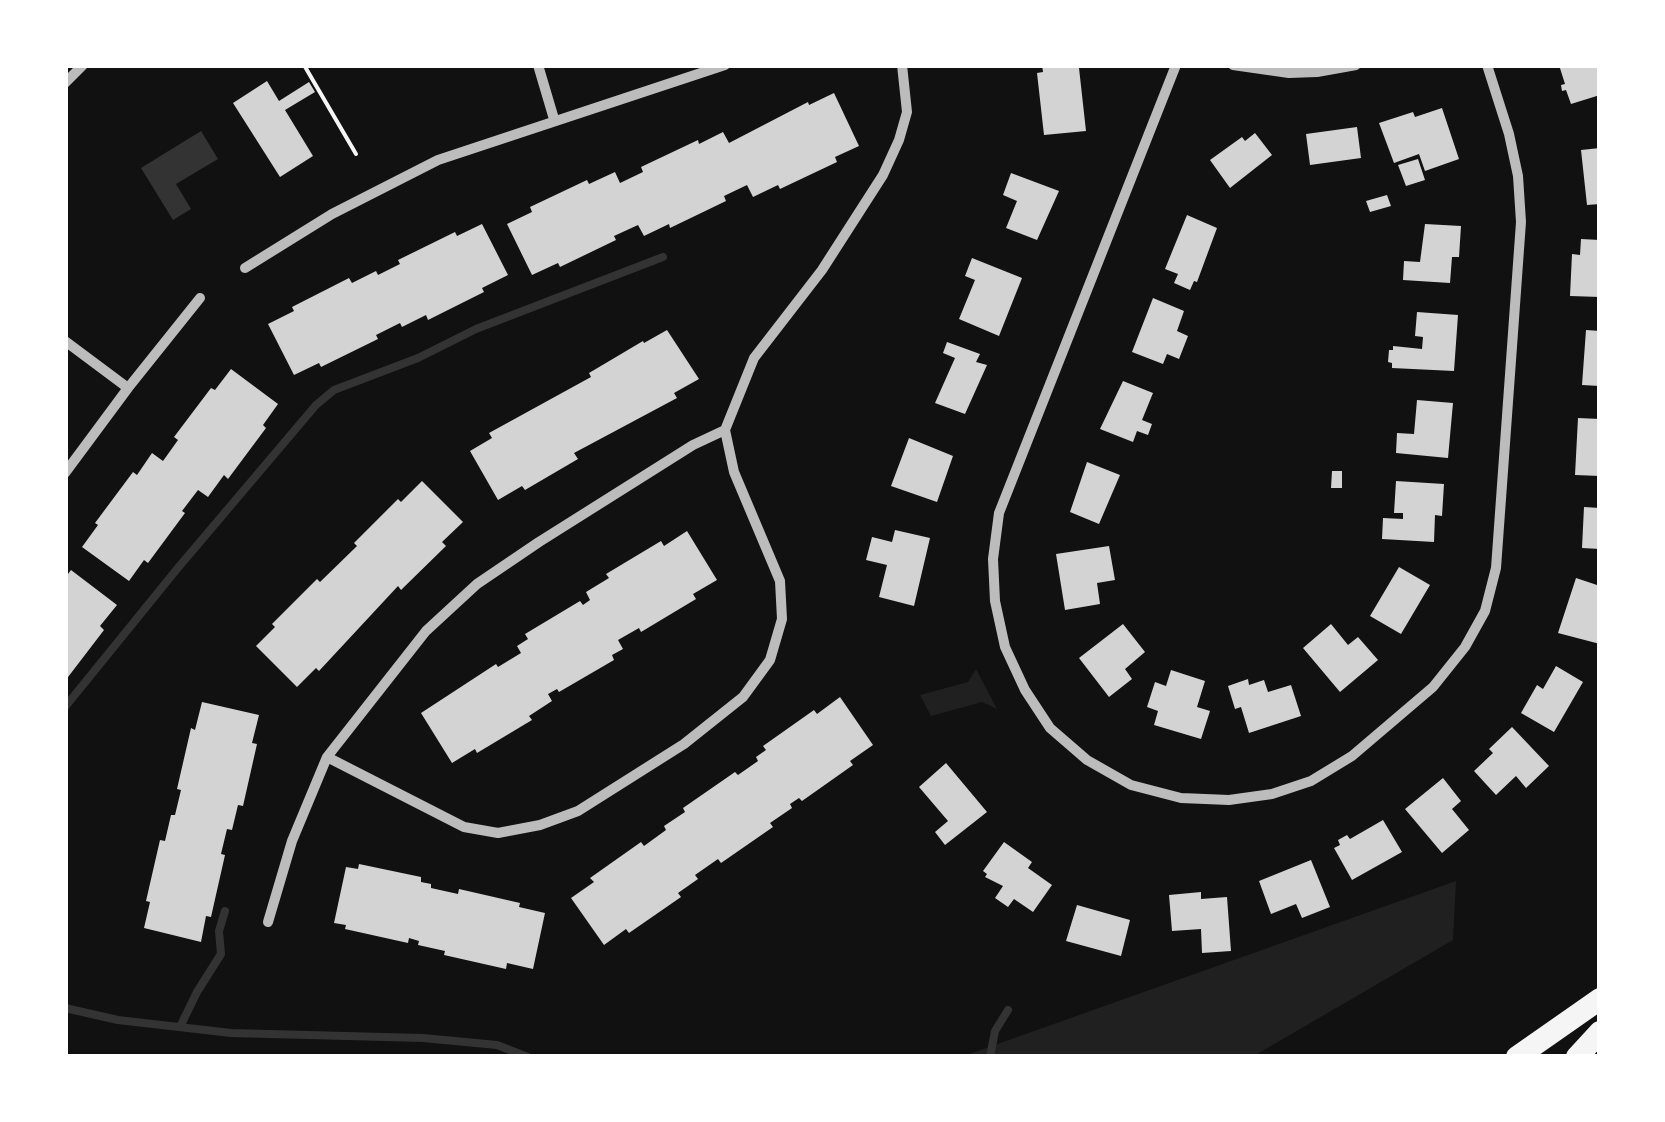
<!DOCTYPE html>
<html>
<head>
<meta charset="utf-8">
<style>
	body { margin:0 }
	#map { position:relative; width:1665px; height:1122px; overflow:hidden; background:#111; font-family:Roboto,sans-serif }
	canvas { display:block }
	.frame { position:absolute; inset:0; border:68px solid #fff; pointer-events:none }
</style>
</head>
<body>
<div id="map">
<canvas width="1665" height="1122"></canvas>
<div class="frame"></div>
</div>
<script>
const g = document.querySelector('canvas').getContext('2d');
g.lineJoin = 'round';
function paint(path, color) {
  g.fillStyle = color;
  g.fill(path, 'evenodd');
}
function toPath(rows) {
  const path = new Path2D();
  for (const r of rows) {
    path.moveTo(r[0], r[1]);
    for (let i = 2; i < r.length; i += 2) path.lineTo(r[i], r[i + 1]);
  }
  return path;
}
function strokePath(path, color, width, dash) {
  g.strokeStyle = color;
  g.lineWidth = width;
  g.lineCap = dash ? 'butt' : 'round';
  g.setLineDash(dash || []);
  g.stroke(path);
}
const green = toPath([
	[976,669,997,709,982,702,931,716,920,695,968,682],
	[1456,881,1453,940,1252,1057,961,1057]
]);
const water = toPath([
	[201,131,218,159,176,184,191,209,173,220,141,168]
]);
const stream = toPath([
	[65,707,177,569,316,405,334,390,418,358,476,329,663,257],
	[65,1008,118,1020,231,1033,423,1038,497,1045,528,1057],
	[180,1027,197,992,221,954,219,931,225,911],
	[990,1057,995,1031,1008,1010]
]);
const building = toPath([
	[1042,65,1079,68,1086,131,1044,135,1037,73,1043,72],
	[1559,65,1600,65,1600,95,1571,104,1566,90,1562,91,1561,85,1565,84],
	[267,81,279,101,309,82,315,92,285,110,313,156,280,177,233,103],
	[834,93,859,146,835,157,837,162,780,189,778,185,753,197,747,185,724,196,726,201,670,228,669,224,644,236,638,225,614,236,616,240,560,267,558,263,532,275,507,224,532,212,530,207,587,180,589,184,615,172,620,183,643,172,641,167,698,140,699,144,723,132,729,143,808,102,809,105],
	[1442,108,1459,159,1425,171,1419,154,1394,163,1379,123,1413,112,1415,117],
	[1357,127,1361,158,1310,165,1306,134],
	[1255,133,1272,155,1230,188,1210,160,1242,137,1245,141],
	[1600,148,1600,204,1587,205,1581,150],
	[1418,159,1425,180,1406,186,1398,165],
	[1011,173,1059,191,1037,240,1006,228,1017,201,1003,195],
	[1387,195,1391,206,1370,212,1366,201],
	[1187,215,1217,228,1197,282,1194,281,1190,290,1174,283,1178,274,1165,269],
	[482,224,508,275,482,288,484,292,428,320,426,315,402,327,400,323,376,335,378,339,321,367,319,363,294,375,268,324,294,311,292,307,349,278,352,283,376,271,378,275,400,264,398,260,455,232,457,236],
	[1425,224,1461,226,1459,257,1452,257,1450,283,1403,280,1404,261,1420,262],
	[1581,239,1600,240,1600,297,1570,296,1572,254,1580,255],
	[972,258,1022,278,999,336,959,319,975,280,965,276],
	[1153,298,1184,311,1177,331,1188,336,1179,359,1167,354,1163,364,1132,352],
	[1417,312,1458,315,1454,371,1392,368,1392,363,1388,362,1389,350,1393,350,1393,346,1422,349,1423,337,1415,336],
	[667,330,699,379,674,393,677,398,574,453,578,459,525,490,522,486,498,500,470,451,492,438,489,433,591,377,589,373,643,341,644,343],
	[1586,330,1600,331,1600,386,1582,385],
	[947,342,980,354,976,362,987,365,965,414,935,403,955,358,943,353],
	[231,369,278,404,263,425,266,428,228,479,224,475,208,497,198,490,182,511,185,513,148,563,144,560,129,581,82,547,98,525,95,523,133,472,137,475,152,453,163,461,178,440,174,437,211,388,215,390],
	[1123,381,1153,393,1142,420,1152,424,1148,435,1137,431,1133,442,1100,429],
	[1417,400,1453,403,1448,458,1396,453,1397,433,1414,434],
	[1578,418,1600,419,1600,476,1575,475],
	[909,438,953,456,937,502,891,486],
	[1087,462,1120,475,1099,524,1070,512],
	[1332,471,1342,471,1342,488,1331,488],
	[422,481,463,522,442,542,446,546,401,590,398,586,319,671,316,668,297,687,256,646,275,627,272,624,317,579,320,582,357,546,354,543,398,499,401,502],
	[1396,481,1444,484,1442,516,1435,515,1434,542,1382,539,1383,518,1403,519,1403,513,1394,513],
	[1584,507,1600,508,1600,549,1582,548],
	[895,530,930,538,914,606,879,597,887,565,866,560,872,537,892,542],
	[687,531,717,580,693,594,696,599,641,632,639,628,618,640,623,649,612,655,614,660,559,692,557,689,548,694,552,701,529,716,532,720,477,753,475,749,452,763,421,713,496,664,498,667,521,653,517,646,528,639,525,634,580,601,583,605,590,600,586,592,609,578,606,574,661,541,664,546],
	[1109,546,1115,580,1097,583,1100,604,1065,610,1056,554],
	[1399,567,1430,585,1401,634,1370,616],
	[71,570,117,605,100,626,104,630,65,681,65,578],
	[1576,578,1600,586,1600,644,1558,633],
	[1123,624,1145,652,1125,669,1132,679,1109,697,1079,658],
	[1331,624,1348,645,1358,637,1378,660,1340,692,1303,648],
	[1556,666,1583,682,1554,732,1521,713,1537,685,1543,689],
	[1171,670,1205,681,1197,707,1210,711,1201,739,1154,725,1158,711,1147,707,1155,682,1166,686],
	[1248,679,1249,685,1264,680,1268,692,1291,685,1301,716,1249,733,1241,707,1235,709,1228,686],
	[840,697,873,745,850,761,853,765,802,801,799,798,790,804,792,808,770,823,773,827,721,863,718,859,695,875,698,879,678,893,681,897,629,933,626,929,604,945,571,898,594,882,590,878,641,842,644,846,666,830,664,826,685,812,683,808,735,772,738,775,758,761,756,757,766,750,763,746,814,710,817,714],
	[202,702,259,715,252,743,257,744,243,806,238,805,232,830,227,829,221,854,225,855,211,917,206,916,201,942,144,928,150,902,146,901,160,840,165,841,171,815,175,815,181,790,177,789,191,728,195,730],
	[1512,727,1549,766,1526,788,1516,776,1496,795,1474,771,1493,753,1489,749],
	[946,763,987,812,945,845,935,832,948,821,919,787],
	[1443,778,1461,801,1452,809,1469,830,1442,853,1405,809],
	[1383,820,1402,852,1352,880,1334,848,1340,845,1338,840,1347,835,1350,839],
	[1004,842,1032,862,1028,868,1052,885,1033,912,1014,899,1008,907,995,898,1003,886,985,877,987,874,983,871],
	[1311,860,1330,907,1302,918,1296,904,1271,914,1259,881],
	[359,864,421,877,421,882,431,884,431,888,458,894,459,889,520,903,519,907,545,913,533,969,507,963,506,969,444,955,445,951,418,945,419,941,409,938,408,943,345,929,346,925,334,923,346,867,358,869],
	[1201,892,1201,899,1227,897,1231,951,1202,953,1201,929,1172,931,1169,895],
	[1077,905,1130,920,1121,956,1066,941]
]);
const path = toPath([
	[304,65,356,154]
]);
const minor = toPath([
	[538,65,554,119],
	[1176,65,999,513,993,559,995,601,1005,647,1025,690,1050,728,1087,760,1131,785,1181,798,1229,800,1272,794,1311,781,1352,756,1433,687,1465,647,1485,611,1496,568,1521,222,1518,176,1509,134,1487,65],
	[1233,65,1289,73,1317,72,1356,65],
	[65,83,83,65],
	[245,268,332,214,438,160,725,65],
	[65,341,128,388],
	[65,473,128,388,200,298],
	[327,757,464,827,498,833,540,825,578,811,684,744,743,697,770,660,782,619,780,581,734,472,725,430],
	[268,922,292,841,327,757,426,631,477,584,539,542,693,445,725,430,754,358,822,270,883,175,899,140,907,112,902,65]
]);
const motorway = toPath([
	[1517,1057,1600,999],
	[1577,1057,1600,1032]
]);
paint(green, '#202020');
paint(water, '#333');
strokePath(stream, '#333', 8);
paint(building, '#d3d3d3');
strokePath(path, '#f5f5f5', 4);
strokePath(minor, '#bcbcbc', 10);
strokePath(motorway, '#f5f5f5', 22);
</script>
</body>
</html>
